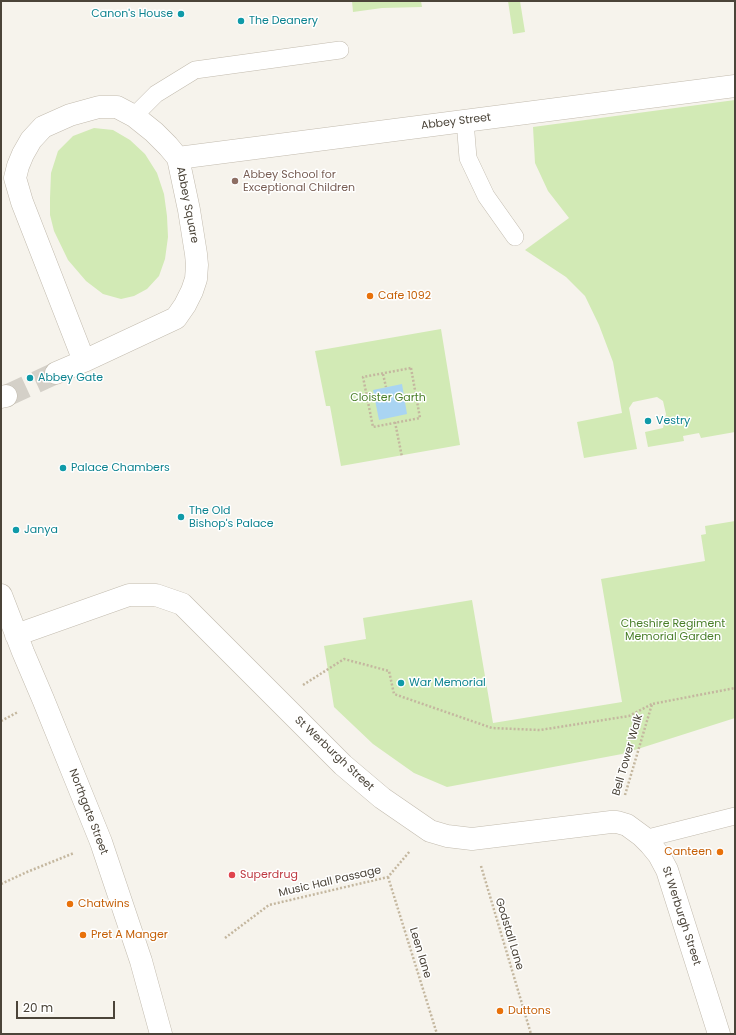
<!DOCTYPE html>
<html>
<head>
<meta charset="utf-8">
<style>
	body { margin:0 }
	#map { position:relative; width:736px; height:1035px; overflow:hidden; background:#f6f3ec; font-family:Poppins,sans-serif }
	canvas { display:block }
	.frame { position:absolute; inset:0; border:2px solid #4b4439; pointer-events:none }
	.scale { position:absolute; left:16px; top:1001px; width:99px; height:18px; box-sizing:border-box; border:2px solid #4b4439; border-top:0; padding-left:5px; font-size:12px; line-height:14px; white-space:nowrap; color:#4b4439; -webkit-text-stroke:3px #fff; paint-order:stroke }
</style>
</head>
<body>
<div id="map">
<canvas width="736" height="1035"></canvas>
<div class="frame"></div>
<div class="scale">20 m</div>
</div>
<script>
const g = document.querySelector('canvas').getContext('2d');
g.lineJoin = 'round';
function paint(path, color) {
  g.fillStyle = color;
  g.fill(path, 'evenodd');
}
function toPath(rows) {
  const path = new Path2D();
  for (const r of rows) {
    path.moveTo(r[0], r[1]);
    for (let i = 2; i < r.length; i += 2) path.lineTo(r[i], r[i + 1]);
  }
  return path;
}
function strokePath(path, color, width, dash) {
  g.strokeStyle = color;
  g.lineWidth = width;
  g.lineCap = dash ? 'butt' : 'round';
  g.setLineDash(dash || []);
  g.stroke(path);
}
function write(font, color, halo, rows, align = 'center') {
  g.font = font + ' Poppins,sans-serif';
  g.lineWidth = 3;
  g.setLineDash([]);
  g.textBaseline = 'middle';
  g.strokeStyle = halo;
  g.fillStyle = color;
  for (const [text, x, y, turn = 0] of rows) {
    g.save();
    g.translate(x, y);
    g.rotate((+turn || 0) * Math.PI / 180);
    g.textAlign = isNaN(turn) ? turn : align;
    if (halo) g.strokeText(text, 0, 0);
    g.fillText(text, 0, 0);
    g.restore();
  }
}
const green = toPath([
	[352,1,421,1,422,7,382,8,353,12],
	[508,1,520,1,525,32,513,34],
	[735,100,735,432,701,438,699,433,683,436,684,441,648,447,645,432,663,428,666,414,663,401,657,397,633,402,629,408,637,449,584,458,577,422,622,413,613,362,599,325,585,296,566,277,525,250,569,218,548,191,535,163,533,127],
	[94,128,113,130,130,140,145,154,157,173,164,194,167,216,168,237,165,259,159,276,147,289,134,296,121,299,103,294,86,281,68,260,54,231,50,215,50,198,51,173,58,151,73,136],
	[441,329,460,445,341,466,330,406,326,406,315,351],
	[735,521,735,718,622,754,447,787,414,773,373,744,334,707,324,646,366,639,363,618,472,600,493,723,622,702,601,579,705,561,701,535,706,534,705,526]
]);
const water = toPath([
	[402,384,407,414,379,420,373,390]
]);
const streetTunnel = toPath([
	[6,396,56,373]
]);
const path = toPath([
	[411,368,420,418,373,427,363,377,411,368],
	[383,374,386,387],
	[395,422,402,457],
	[303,685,344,659,389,671,394,694,492,728,540,730,629,716,652,704],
	[1,721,18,712],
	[625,795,652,704,735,688],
	[481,866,531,1034],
	[388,877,437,1034],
	[1,884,27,872,74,853],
	[225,938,269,905,388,877,410,851]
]);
const lane = toPath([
	[134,116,156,94,195,70,340,50],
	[465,121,468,158,486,196,515,237],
	[644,839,735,816]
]);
const street = toPath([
	[178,158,735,86],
	[56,373,84,361,22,202,15,178,18,166,23,154,31,140,43,127,70,115,99,107,117,107,134,116,154,132,168,146,178,158,189,210,196,254,197,265,196,279,192,291,185,305,176,318,84,361],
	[1,397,6,396],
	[1,595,23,652,43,699,101,842,141,961,161,1034],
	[16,635,129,595,156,595,182,604,343,765,382,798,430,831,447,836,472,839,611,822,617,822,627,825,642,836,650,844,659,855,667,870,719,1034]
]);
const markers = [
	[181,14,4,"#0f9aa8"],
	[241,21,4,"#0f9aa8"],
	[235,181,4,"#8d6e63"],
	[370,296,4,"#e8710a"],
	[30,378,4,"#0f9aa8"],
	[648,421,4,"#0f9aa8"],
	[63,468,4,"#0f9aa8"],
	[181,517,4,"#0f9aa8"],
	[16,530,4,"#0f9aa8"],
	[401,683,4,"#0f9aa8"],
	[720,852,4,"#e8710a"],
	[232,875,4,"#e0444e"],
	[70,904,4,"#e8710a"],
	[83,935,4,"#e8710a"],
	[500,1011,4,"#e8710a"]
];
const cultureNames = [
	["Canon's House",173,14,"right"],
	["The Deanery",249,21],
	["Abbey Gate",38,378],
	["Vestry",656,421],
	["Palace Chambers",71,468],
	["The Old",189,511],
	["Bishop's Palace",189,524],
	["Janya",24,530],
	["War Memorial",409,683]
];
const streetNames = [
	["Abbey Street",456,122,-7],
	["Abbey Square",187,205,79],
	["St Werburgh Street",334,754,43],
	["Bell Tower Walk",628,755,-74],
	["Northgate Street",88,812,69],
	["Music Hall Passage",330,882,-13],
	["St Werburgh Street",681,916,72],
	["Godstall Lane",509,934,73],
	["Leen lane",420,953,73]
];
const educationNames = [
	["Abbey School for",243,175],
	["Exceptional Children",243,188]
];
const foodNames = [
	["Cafe 1092",378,296],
	["Canteen",712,852,"right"],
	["Chatwins",78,904],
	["Pret A Manger",91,935],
	["Duttons",508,1011]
];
const parkNames = [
	["Cloister Garth",388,398],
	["Cheshire Regiment",673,624],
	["Memorial Garden",673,637]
];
const healthNames = [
	["Superdrug",240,875]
];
paint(green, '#d2eab5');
paint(water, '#a9d4f2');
strokePath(streetTunnel, '#d4d0c8', 22, [22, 11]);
strokePath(lane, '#c2bbae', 18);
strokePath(street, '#c2bbae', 23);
strokePath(path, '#c4b79f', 2.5, [2, 2]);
strokePath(lane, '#fff', 17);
strokePath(street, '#fff', 22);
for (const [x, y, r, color] of markers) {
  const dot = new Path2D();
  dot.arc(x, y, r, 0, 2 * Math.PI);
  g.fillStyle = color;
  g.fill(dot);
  strokePath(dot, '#fff', 1.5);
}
write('11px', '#0d838f', '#fff', cultureNames, 'left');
write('11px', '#4b4439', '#fff', streetNames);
write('11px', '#785e54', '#fff', educationNames, 'left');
write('11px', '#c56008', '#fff', foodNames, 'left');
write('11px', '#4a7f2a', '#fff', parkNames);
write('11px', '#be3a42', '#fff', healthNames, 'left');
</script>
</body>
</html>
